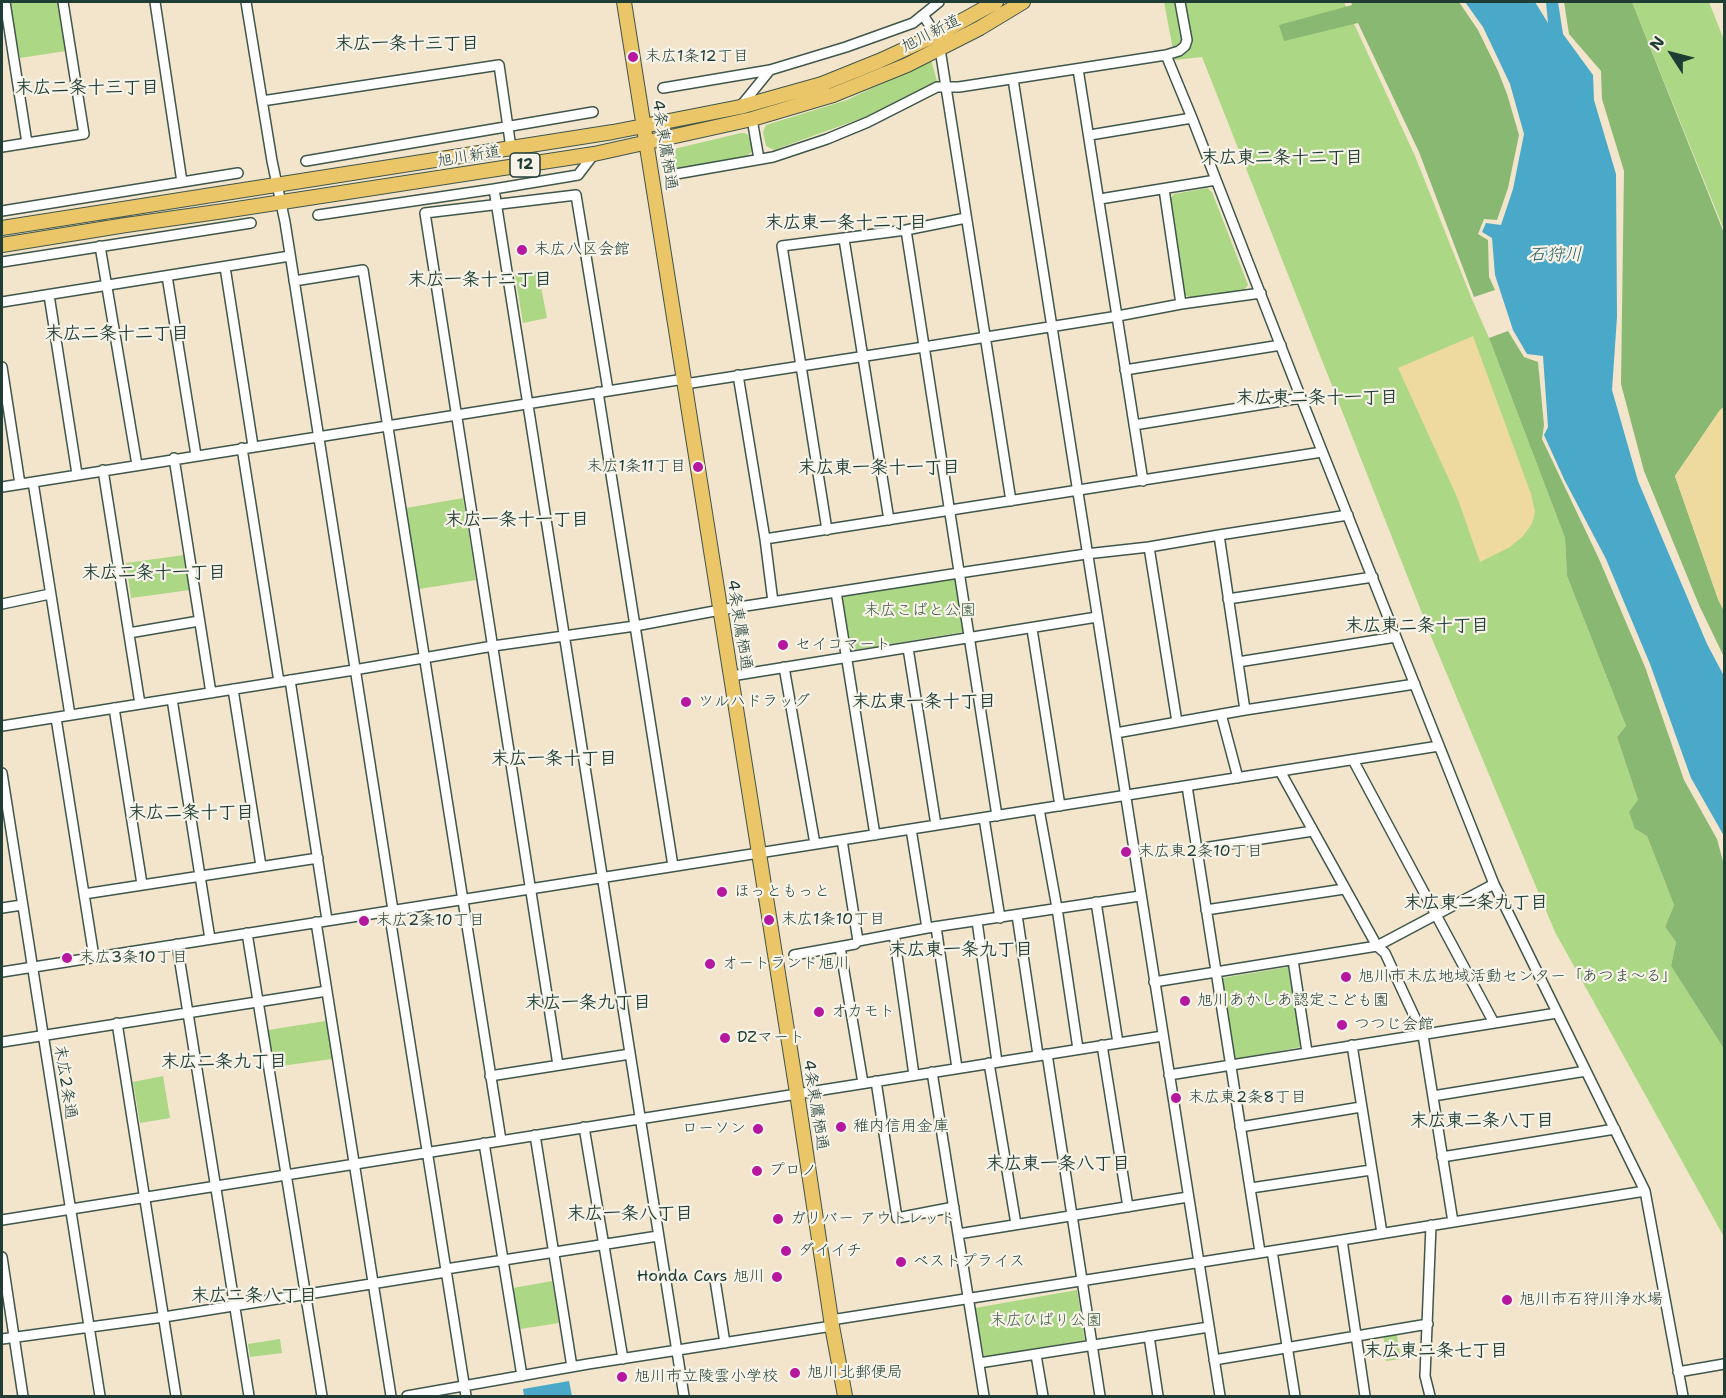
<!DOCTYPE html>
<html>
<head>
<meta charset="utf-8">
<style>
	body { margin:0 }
	#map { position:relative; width:1726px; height:1398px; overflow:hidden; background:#f2e5cc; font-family:"Shantell Sans",sans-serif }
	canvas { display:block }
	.frame { position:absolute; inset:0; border:3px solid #1f3d34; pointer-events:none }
	.north { position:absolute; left:1642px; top:24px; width:60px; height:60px; -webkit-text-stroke:4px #f7f3e8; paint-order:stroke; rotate:306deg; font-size:16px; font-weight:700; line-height:24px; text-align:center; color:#1f3d34 }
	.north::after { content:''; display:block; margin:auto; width:21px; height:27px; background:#1f3d34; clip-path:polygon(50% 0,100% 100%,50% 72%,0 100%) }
</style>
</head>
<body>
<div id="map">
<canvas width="1726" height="1398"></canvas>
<div class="frame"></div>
<div class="north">N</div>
</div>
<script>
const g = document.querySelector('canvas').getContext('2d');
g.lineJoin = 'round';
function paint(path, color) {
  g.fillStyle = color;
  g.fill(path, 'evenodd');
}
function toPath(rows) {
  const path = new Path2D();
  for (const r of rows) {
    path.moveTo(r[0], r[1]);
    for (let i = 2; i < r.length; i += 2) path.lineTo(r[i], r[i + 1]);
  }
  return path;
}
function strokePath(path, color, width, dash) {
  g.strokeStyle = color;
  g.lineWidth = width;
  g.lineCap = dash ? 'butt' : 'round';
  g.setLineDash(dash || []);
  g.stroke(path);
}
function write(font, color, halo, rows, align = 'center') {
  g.font = font + ' "Shantell Sans","Klee One",sans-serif';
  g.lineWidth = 4.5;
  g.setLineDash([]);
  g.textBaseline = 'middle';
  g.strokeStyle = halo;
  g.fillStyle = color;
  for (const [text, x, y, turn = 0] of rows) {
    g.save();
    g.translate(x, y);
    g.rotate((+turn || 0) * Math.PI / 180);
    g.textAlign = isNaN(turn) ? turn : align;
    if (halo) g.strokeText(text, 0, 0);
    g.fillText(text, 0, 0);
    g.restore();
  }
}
const green = toPath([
	[10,2,59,2,66,51,20,58],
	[1164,2,1344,2,1415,156,1471,297,1489,338,1565,538,1567,576,1626,726,1617,737,1638,800,1635,829,1647,836,1674,905,1665,927,1676,942,1671,966,1724,1049,1724,1237,1555,932,1433,641,1202,57,1175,60],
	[1632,2,1709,2,1724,40,1724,230],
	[931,60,937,81,865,117,774,150,766,146,763,132,766,125,847,100],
	[741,133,745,133,748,135,751,143,752,151,747,156,675,169,669,166,668,157,674,149],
	[1207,188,1212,192,1248,285,1244,290,1191,298,1185,295,1171,198,1174,194],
	[538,271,547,318,523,323,515,275],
	[463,498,476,580,419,589,406,508],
	[184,555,190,590,131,598,126,563],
	[955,577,963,632,849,651,840,596],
	[1288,967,1301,1047,1235,1059,1222,978],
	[326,1021,332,1059,274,1067,268,1030],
	[163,1076,170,1118,140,1123,133,1082],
	[552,1281,559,1323,520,1329,513,1288],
	[1077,1290,1085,1340,984,1357,975,1308],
	[1396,1330,1401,1359,1386,1361,1383,1332],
	[280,1339,282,1353,250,1357,248,1344]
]);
const forest = toPath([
	[1351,2,1459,2,1478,30,1498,71,1507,94,1519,135,1508,188,1497,220,1484,219,1478,234,1488,240,1489,277,1495,290,1474,297,1419,152,1358,23,1284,41,1279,25,1352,5],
	[1564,2,1632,2,1724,233,1724,407,1720,410,1675,476,1718,599,1724,611,1724,657,1699,605,1644,471,1621,384,1624,171,1602,99,1601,71,1569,34],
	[1508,331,1524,357,1538,362,1544,425,1542,439,1599,559,1645,667,1684,780,1717,839,1724,865,1724,1049,1671,966,1676,942,1665,927,1674,905,1647,836,1635,829,1629,812,1638,800,1617,737,1626,726,1567,576,1565,538,1489,338]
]);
const sand = toPath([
	[1473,336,1531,494,1535,512,1532,524,1523,536,1510,547,1480,562,1457,497,1398,368],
	[1724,407,1724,611,1718,599,1675,476,1720,410]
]);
const water = toPath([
	[1465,2,1535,2,1548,23,1546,2,1558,2,1563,34,1593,75,1594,100,1616,174,1617,317,1612,390,1638,481,1707,644,1724,676,1724,836,1691,778,1650,664,1606,559,1564,479,1544,435,1548,427,1543,356,1527,354,1513,330,1495,275,1492,238,1482,232,1486,223,1501,225,1513,189,1524,134,1510,84,1483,27],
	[569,1381,572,1396,524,1396,523,1389]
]);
const minor = toPath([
	[5,2,27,143],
	[155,2,182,182],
	[246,2,272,161,285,222,393,910],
	[923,15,936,35],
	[940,49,1011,501],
	[1166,55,1192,118,1301,398,1494,884,1645,1191,1683,1396],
	[1078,69,1143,481],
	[1013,79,1220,1396],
	[663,88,770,70,846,47,913,23,939,2],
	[262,101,499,65,511,148],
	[740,107,770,70],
	[752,119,759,159],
	[1090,135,1192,118],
	[2,147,84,134,63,2],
	[306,161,593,112],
	[676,174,773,157,827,139,868,122,937,87,959,87,1166,55,1179,51,1185,46,1187,40,1180,2],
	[494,189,684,1396],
	[1164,189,1181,304],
	[1100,199,1216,180],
	[2,211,238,173],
	[318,215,494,189,578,175,594,154],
	[906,230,997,816],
	[844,239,889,520],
	[100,246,137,465],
	[2,262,251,223],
	[225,267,253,446],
	[167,276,196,455],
	[294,281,363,270,501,1140],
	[49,295,77,474],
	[2,302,290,256],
	[2,367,20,484],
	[1125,370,1281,345],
	[738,375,765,539,773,602],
	[685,384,924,347,1118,316,1181,304,1261,293],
	[598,392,673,866],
	[1134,425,1301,398],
	[242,448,279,682],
	[174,458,211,693],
	[103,470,140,704],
	[33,482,70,715],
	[2,487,684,379],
	[827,530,782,246,906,230,966,218],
	[1219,535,1245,710],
	[765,539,1322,452],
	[1149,547,1177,722],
	[836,592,875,835],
	[1228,599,1373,577],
	[2,604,50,594],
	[1032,629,1060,806],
	[129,633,199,621],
	[908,648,936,825],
	[1238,662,1396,637],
	[784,667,815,844],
	[731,676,1097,617],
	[290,680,327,920],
	[233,689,261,866],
	[172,699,210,939],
	[114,708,142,884],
	[1221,714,1238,778],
	[56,718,94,957],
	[2,726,354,670,493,646,635,626,720,610,959,573,1086,554,1149,547,1219,535,1348,515],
	[1116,733,1245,710,1415,684],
	[1353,760,1494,1023],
	[1280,771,1377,946,1385,953,1423,1035,1453,1222],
	[2,773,100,1396],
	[1187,786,1260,1252],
	[1039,809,1057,908,1078,1049],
	[984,818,1000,918],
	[911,829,927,928],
	[842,840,858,941],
	[1197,849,1313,831],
	[84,894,318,858],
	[1096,902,1118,1043],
	[2,908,22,905],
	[1206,910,1344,889],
	[389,911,466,1396],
	[1017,915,1038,1055],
	[977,921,997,1062],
	[316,922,391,1396],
	[936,927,957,1068],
	[247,933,322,1396],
	[894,934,914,1075],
	[177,944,249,1396],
	[840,947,863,1083],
	[794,955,855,944,858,941,927,928,1140,896],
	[1293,960,1307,1052],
	[2,972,1439,746],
	[1154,982,1377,946,1494,884],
	[117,1023,176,1396],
	[2,1042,327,991],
	[1102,1045,1128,1207],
	[1352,1045,1382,1233],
	[1047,1054,1100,1396],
	[989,1063,1016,1224],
	[558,1065,425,213,576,195,608,390],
	[932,1072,984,1396],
	[1169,1075,1557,1013],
	[490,1076,630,1054],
	[876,1081,897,1218,954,1207],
	[1433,1096,1586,1071],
	[584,1127,623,1359],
	[1240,1127,1361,1107],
	[535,1135,572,1367],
	[484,1143,522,1376],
	[1442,1157,1615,1129],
	[1251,1188,1371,1170],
	[2,1220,1163,1036],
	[958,1234,1188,1197],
	[1342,1240,1365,1396],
	[1272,1251,1295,1396],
	[2,1257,23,1396],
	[446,1269,658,1236],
	[715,1280,725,1343],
	[831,1320,1342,1240,1645,1191],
	[1149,1336,1158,1396],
	[2,1339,164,1317,446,1272],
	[1036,1355,1043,1396],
	[1214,1360,1428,1324],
	[979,1363,1209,1327],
	[1678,1372,1724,1364],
	[407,1396,588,1364,832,1326],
	[1430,1396,1425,1376,1431,1225]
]);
const highway = toPath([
	[624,2,797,1093,832,1326,845,1396],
	[2,228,613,132,740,107,822,84,879,61,936,35,996,2],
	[2,245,126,225,224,211,594,154,752,119,833,95,907,65,980,28,1023,2]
]);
const markers = [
	[633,57,6,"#b5179e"],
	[522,250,6,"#b5179e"],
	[698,467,6,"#b5179e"],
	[783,645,6,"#b5179e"],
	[686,702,6,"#b5179e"],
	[1126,852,6,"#b5179e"],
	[722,892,6,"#b5179e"],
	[769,920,6,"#b5179e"],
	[364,921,6,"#b5179e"],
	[67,958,6,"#b5179e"],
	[710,964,6,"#b5179e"],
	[1346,977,6,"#b5179e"],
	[1185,1001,6,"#b5179e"],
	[819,1012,6,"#b5179e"],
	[1342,1025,6,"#b5179e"],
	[725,1038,6,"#b5179e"],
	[1176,1098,6,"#b5179e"],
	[841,1127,6,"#b5179e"],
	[758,1129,6,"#b5179e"],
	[757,1171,6,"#b5179e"],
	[778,1219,6,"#b5179e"],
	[786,1251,6,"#b5179e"],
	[901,1262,6,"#b5179e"],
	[777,1277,6,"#b5179e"],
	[1507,1300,6,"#b5179e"],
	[795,1373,6,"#b5179e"],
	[622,1377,6,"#b5179e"]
];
const shields = [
	[525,165,30]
];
const shieldNames = [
	["12",525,165]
];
const streetNames = [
	["旭川新道",931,34,-27],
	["4条東鷹栖通",664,145,81],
	["旭川新道",469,157,-9],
	["4条東鷹栖通",739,625,81],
	["末広2条通",65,1082,81],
	["4条東鷹栖通",815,1105,81]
];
const poiNames = [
	["末広1条12丁目",645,57],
	["末広八区会館",534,250],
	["末広1条11丁目",686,467,"right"],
	["セイコマート",795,645],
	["ツルハドラッグ",698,702],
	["末広東2条10丁目",1138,852],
	["ほっともっと",734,892],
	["末広1条10丁目",781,920],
	["末広2条10丁目",376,921],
	["末広3条10丁目",79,958],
	["オートランド旭川",722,964],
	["旭川市末広地域活動センター「あつま〜る」",1358,977],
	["旭川あかしあ認定こども園",1197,1001],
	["オカモト",831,1012],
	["つつじ会館",1354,1025],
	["DZマート",737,1038],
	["末広東2条8丁目",1188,1098],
	["稚内信用金庫",853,1127],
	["ローソン",746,1129,"right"],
	["プロノ",769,1171],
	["ガリバー アウトレット",790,1219],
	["ダイイチ",798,1251],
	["ベストプライス",913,1262],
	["Honda Cars 旭川",765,1277,"right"],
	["旭川市石狩川浄水場",1519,1300],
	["旭川北郵便局",807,1373],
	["旭川市立陵雲小学校",634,1377]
];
const parkNames = [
	["末広こばと公園",920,611],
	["末広ひばり公園",1046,1321]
];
const neighbourhoodNames = [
	["末広一条十三丁目",407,44],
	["末広二条十三丁目",87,88],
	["末広東二条十二丁目",1282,158],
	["末広東一条十二丁目",846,223],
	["末広一条十二丁目",480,280],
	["末広二条十二丁目",117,334],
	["末広東二条十一丁目",1317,398],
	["末広東一条十一丁目",879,468],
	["末広一条十一丁目",517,520],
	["末広二条十一丁目",154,573],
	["末広東二条十丁目",1417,626],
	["末広東一条十丁目",924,702],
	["末広一条十丁目",554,759],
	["末広二条十丁目",191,813],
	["末広東二条九丁目",1476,903],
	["末広東一条九丁目",961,950],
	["末広一条九丁目",588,1003],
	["末広二条九丁目",224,1062],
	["末広東二条八丁目",1482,1121],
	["末広東一条八丁目",1058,1164],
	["末広一条八丁目",630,1214],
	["末広二条八丁目",254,1296],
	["末広東二条七丁目",1436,1351]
];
const waterNames = [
	["石狩川",1555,255]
];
paint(green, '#acd784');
paint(forest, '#89b872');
paint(sand, '#eeda9e');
paint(water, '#4aa9c9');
strokePath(minor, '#3f564b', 12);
strokePath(highway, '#3f564b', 16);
strokePath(minor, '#fff', 9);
strokePath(highway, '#ebc669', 14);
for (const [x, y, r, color] of markers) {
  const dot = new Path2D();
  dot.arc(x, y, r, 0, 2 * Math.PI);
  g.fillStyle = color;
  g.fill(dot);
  strokePath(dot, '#f7f3e8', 2);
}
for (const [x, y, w] of shields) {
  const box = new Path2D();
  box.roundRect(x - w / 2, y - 12, w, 24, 4.5);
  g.fillStyle = '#f7f3e8';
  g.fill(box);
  strokePath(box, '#1f3d34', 1.5);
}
write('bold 15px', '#1f3d34', null, shieldNames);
write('16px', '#1f3d34', '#f7f3e8', streetNames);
write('16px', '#1f3d34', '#f7f3e8', poiNames, 'left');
write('16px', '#3b5c44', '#f7f3e8', parkNames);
write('bold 18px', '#1f3d34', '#f7f3e8', neighbourhoodNames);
write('italic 18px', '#2c5d61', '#f7f3e8', waterNames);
</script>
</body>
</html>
